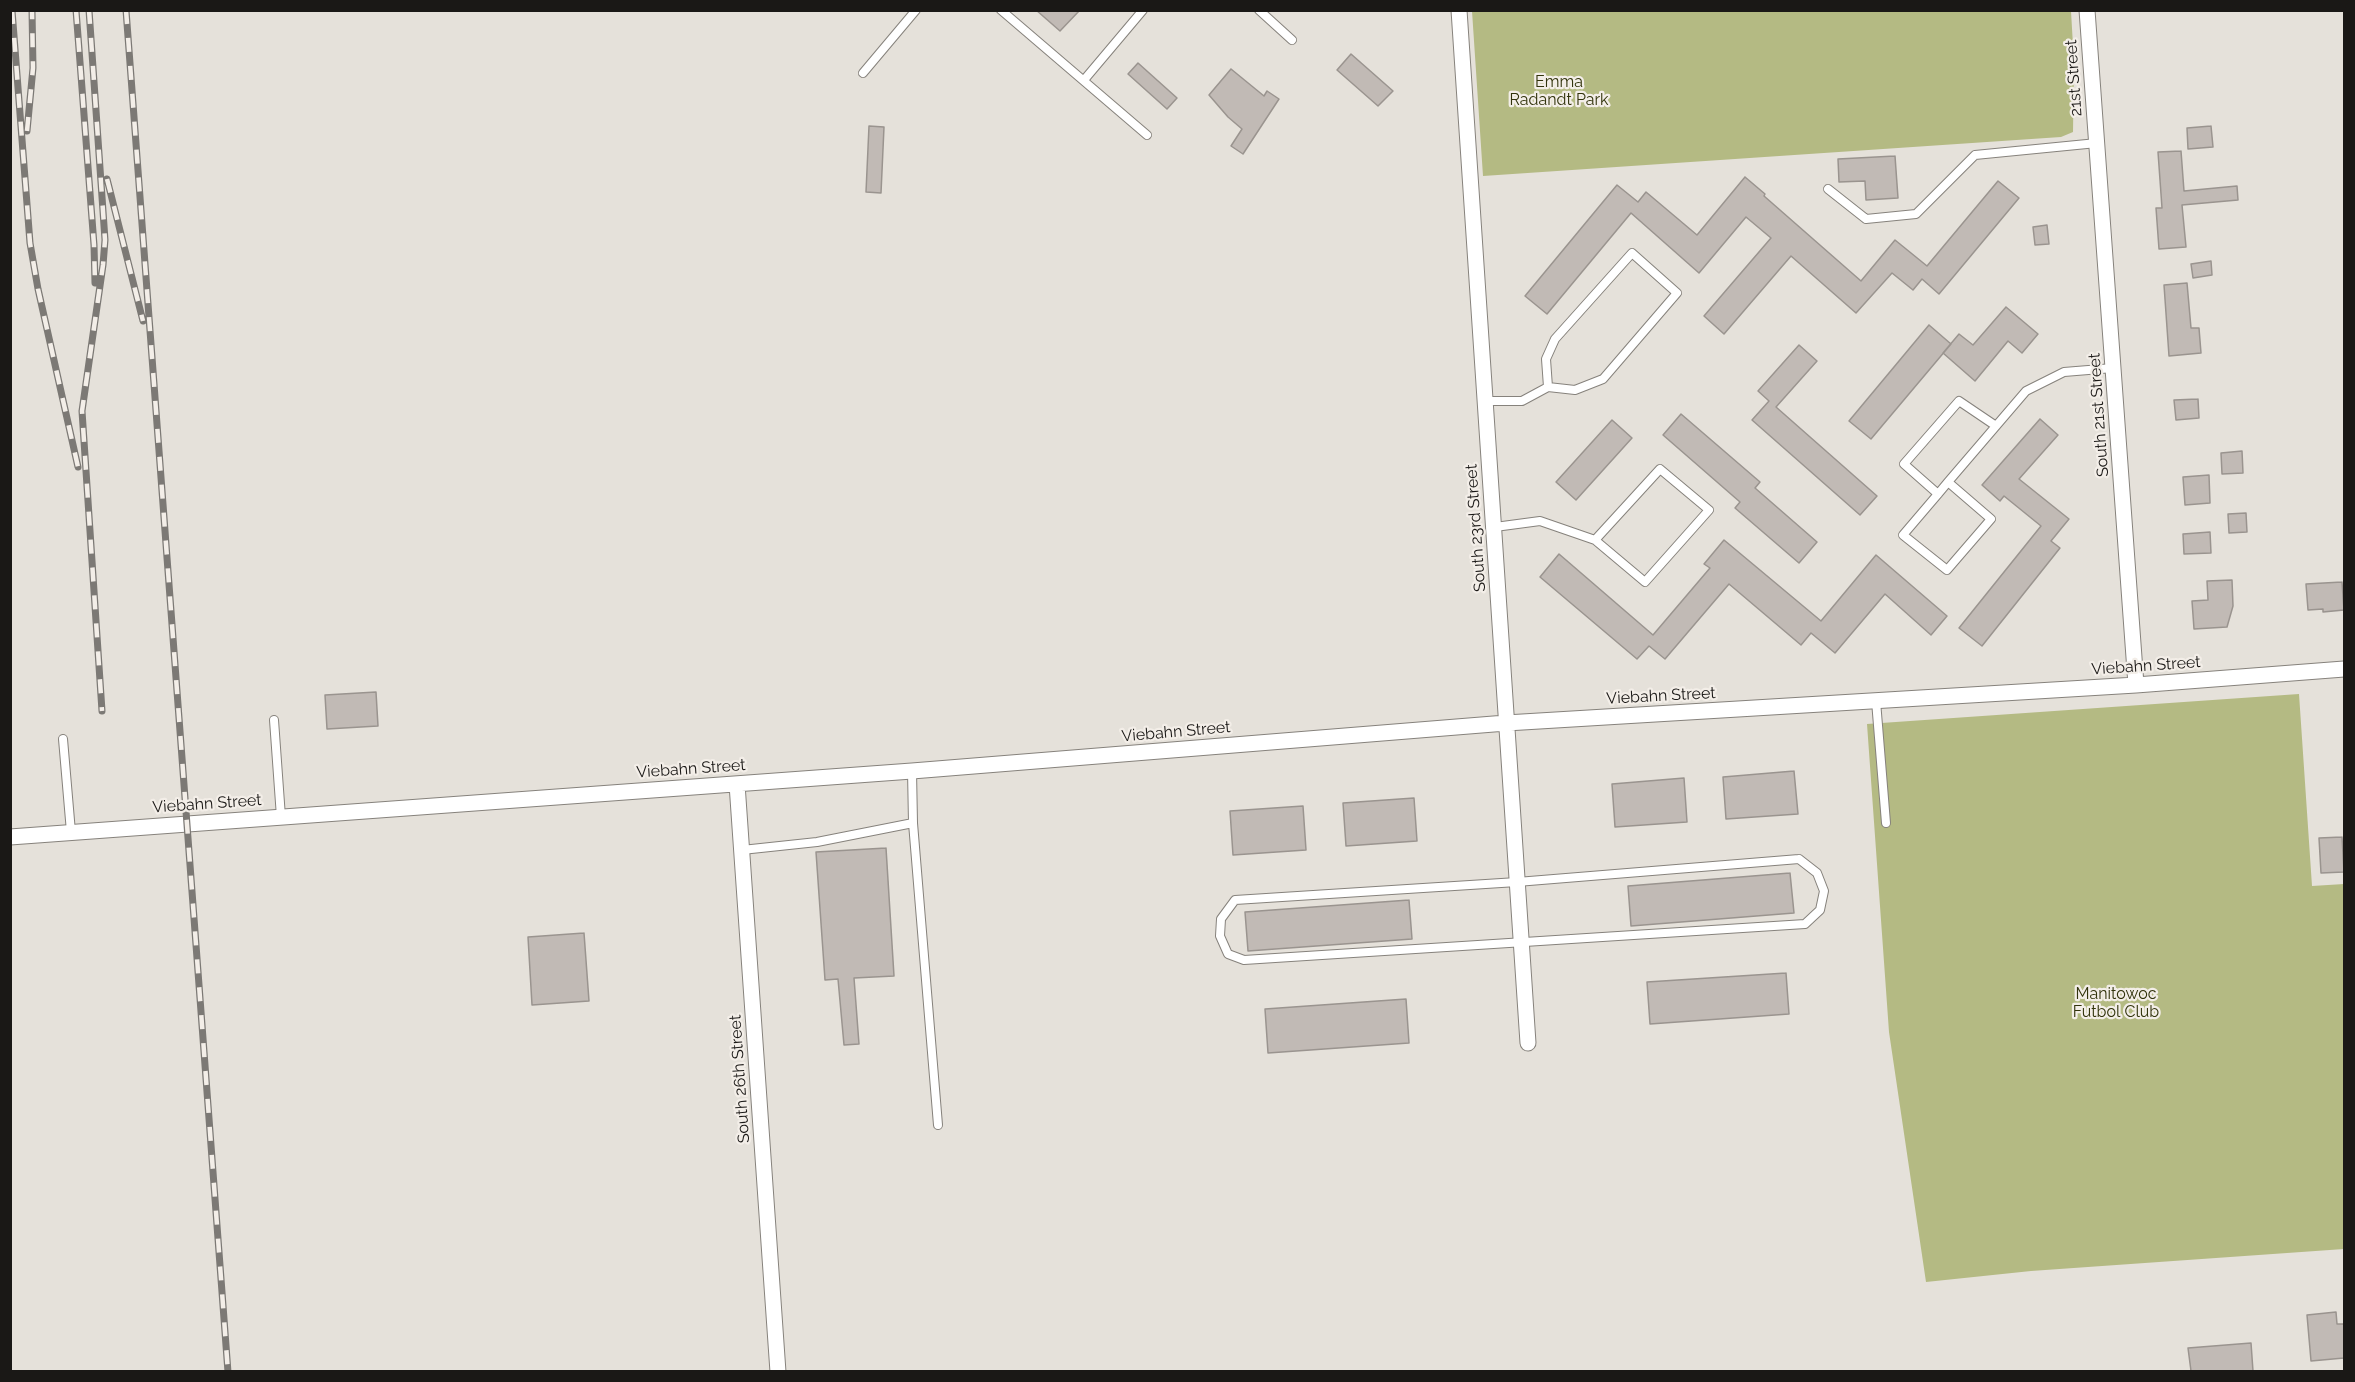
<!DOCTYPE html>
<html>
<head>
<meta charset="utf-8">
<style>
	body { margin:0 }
	#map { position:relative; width:2355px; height:1382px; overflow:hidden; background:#e5e1da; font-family:Raleway,sans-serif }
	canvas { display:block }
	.frame { position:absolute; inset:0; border:12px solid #1a1816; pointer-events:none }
</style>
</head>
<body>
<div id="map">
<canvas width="2355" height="1382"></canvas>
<div class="frame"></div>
</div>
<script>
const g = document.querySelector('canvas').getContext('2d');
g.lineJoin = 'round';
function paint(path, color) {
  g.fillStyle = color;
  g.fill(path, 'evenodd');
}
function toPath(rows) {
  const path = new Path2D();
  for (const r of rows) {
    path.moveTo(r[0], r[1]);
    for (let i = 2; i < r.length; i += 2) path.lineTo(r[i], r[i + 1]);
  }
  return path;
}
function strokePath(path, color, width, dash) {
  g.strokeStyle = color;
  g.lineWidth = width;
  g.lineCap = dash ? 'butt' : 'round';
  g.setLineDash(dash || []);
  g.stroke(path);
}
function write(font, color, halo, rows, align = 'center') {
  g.font = font + ' Raleway,sans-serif';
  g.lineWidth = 4.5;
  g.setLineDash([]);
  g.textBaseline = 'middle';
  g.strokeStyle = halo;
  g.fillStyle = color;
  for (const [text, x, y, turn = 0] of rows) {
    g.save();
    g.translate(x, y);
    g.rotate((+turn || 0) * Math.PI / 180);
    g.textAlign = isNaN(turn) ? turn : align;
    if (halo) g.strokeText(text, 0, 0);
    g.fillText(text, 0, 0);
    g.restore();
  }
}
const green = toPath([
	[1472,11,2071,11,2074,63,2073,132,2061,137,1483,176],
	[2299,694,2312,886,2344,884,2344,1249,2031,1271,1926,1282,1889,1032,1867,724]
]);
const building = toPath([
	[1036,10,1080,10,1060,31,1036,10],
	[1351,54,1393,91,1378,106,1337,70,1351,54],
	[1138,63,1177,98,1167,109,1128,74,1138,63],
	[1231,69,1264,96,1267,91,1279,99,1243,154,1231,146,1242,129,1228,117,1209,95,1231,69],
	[869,126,884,127,881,193,866,192,869,126],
	[2211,126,2213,147,2188,149,2187,128,2211,126],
	[2181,151,2184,191,2237,186,2238,200,2182,205,2186,247,2159,249,2156,208,2162,208,2158,152,2181,151],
	[1895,156,1898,198,1866,200,1865,181,1839,182,1838,159,1895,156],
	[1745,177,1765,194,1764,196,1861,281,1895,240,1927,266,1998,181,2019,198,1939,294,1922,279,1913,290,1892,273,1856,313,1791,256,1724,334,1704,316,1771,238,1746,217,1699,273,1631,213,1547,314,1525,296,1617,185,1638,202,1646,192,1697,235,1745,177],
	[2047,225,2049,244,2035,245,2033,227,2047,225],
	[2211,261,2212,275,2193,278,2191,264,2211,261],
	[2187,283,2191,328,2199,328,2201,353,2169,356,2164,285,2187,283],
	[2006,307,2038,334,2022,353,2008,341,1975,381,1943,353,1959,334,1973,345,2006,307],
	[1929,325,1951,344,1871,439,1849,421,1929,325],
	[1799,345,1817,361,1776,407,1877,496,1860,515,1752,420,1769,401,1758,391,1799,345],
	[2198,399,2199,418,2176,420,2174,400,2198,399],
	[1681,414,1760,482,1755,488,1817,542,1799,563,1735,508,1740,502,1663,435,1681,414],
	[2040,419,2058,435,2019,479,2069,519,2051,541,2060,548,1982,646,1959,628,2041,526,2004,496,2000,501,1982,485,2040,419],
	[1612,420,1632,438,1576,500,1556,482,1612,420],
	[2242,451,2243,473,2222,474,2221,453,2242,451],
	[2209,475,2210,503,2185,505,2183,477,2209,475],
	[2246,513,2247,532,2229,533,2228,514,2246,513],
	[2210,532,2211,553,2184,554,2183,534,2210,532],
	[1724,540,1821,621,1876,555,1947,616,1931,635,1885,594,1835,653,1811,633,1801,645,1729,584,1665,659,1649,646,1637,659,1540,577,1559,554,1653,635,1710,568,1704,564,1724,540],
	[2232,580,2233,606,2227,627,2194,629,2192,601,2208,600,2207,581,2232,580],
	[2342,582,2344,610,2323,612,2323,609,2308,610,2306,584,2342,582],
	[376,692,378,726,327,729,325,695,376,692],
	[1794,771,1798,814,1726,819,1723,777,1794,771],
	[1684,778,1687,822,1615,827,1612,784,1684,778],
	[1414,798,1417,841,1346,846,1343,803,1414,798],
	[1303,806,1306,850,1233,855,1230,811,1303,806],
	[2342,837,2344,872,2321,873,2319,838,2342,837],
	[886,848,894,976,854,978,859,1044,844,1045,838,979,825,980,816,852,886,848],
	[1790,873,1794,913,1631,926,1628,886,1790,873],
	[1409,900,1412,939,1248,951,1245,912,1409,900],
	[584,933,589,1001,532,1005,528,937,584,933],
	[1786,973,1789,1014,1650,1024,1647,982,1786,973],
	[1406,999,1409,1043,1268,1053,1265,1009,1406,999],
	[2336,1312,2337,1324,2344,1324,2344,1358,2311,1361,2307,1315,2336,1312],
	[2251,1343,2253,1371,2191,1371,2188,1348,2251,1343]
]);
const lane = toPath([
	[1001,10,1147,135],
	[1259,10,1292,40],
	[863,73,916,10],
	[1084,80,1143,10],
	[1828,189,1866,219,1916,214,1975,155,2097,143],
	[1486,401,1522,401,1548,387,1546,359,1555,339,1632,253,1677,293,1603,379,1575,390,1548,387],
	[1948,482,1991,519,1947,570,1903,535,1938,494,1948,482,2026,391,2064,372,2113,368],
	[1938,494,1904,464,1959,401,1996,426],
	[1495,527,1540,521,1595,540,1645,582,1709,510,1660,469,1595,540],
	[1876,701,1886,823],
	[274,720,281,817],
	[63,739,71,832],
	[912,771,913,823,938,1125],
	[742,850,817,842,913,823],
	[1799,859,1817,873,1824,891,1820,910,1805,924,1244,960,1228,954,1220,936,1221,919,1235,900,1517,882,1799,859]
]);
const street = toPath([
	[1459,10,1528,1043],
	[2087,10,2136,685],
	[737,784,778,1372],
	[10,837,912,771,1506,723,2136,685,2344,669]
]);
const rail = toPath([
	[12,10,30,243,38,289,78,467],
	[76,10,94,245,95,283],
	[89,10,105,240,103,265,82,411,102,711],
	[126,10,228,1372],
	[27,131,33,68,32,10],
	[107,179,143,321]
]);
const streetNames = [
	["21st Street",2074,78,-94],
	["South 21st Street",2099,415,-94],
	["South 23rd Street",1476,528,-94],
	["Viebahn Street",2146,666,-4],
	["Viebahn Street",1661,696,-3],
	["Viebahn Street",1176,732,-5],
	["Viebahn Street",691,769,-4],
	["Viebahn Street",207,804,-4],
	["South 26th Street",740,1079,-94]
];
const parkNames = [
	["Emma",1559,82],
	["Radandt Park",1559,100],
	["Manitowoc",2116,994],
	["Futbol Club",2116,1012]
];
paint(green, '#b4ba83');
paint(building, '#c1bab5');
strokePath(building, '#9a948f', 1.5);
strokePath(lane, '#86827c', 10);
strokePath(street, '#86827c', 17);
strokePath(lane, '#fff', 8);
strokePath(street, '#fff', 15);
strokePath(rail, '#7c7975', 7);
strokePath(rail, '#f3eee8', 4.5, [14]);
write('16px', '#1a1816', '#f3eee8', streetNames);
write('16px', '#31330b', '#f3eee8', parkNames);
</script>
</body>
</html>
